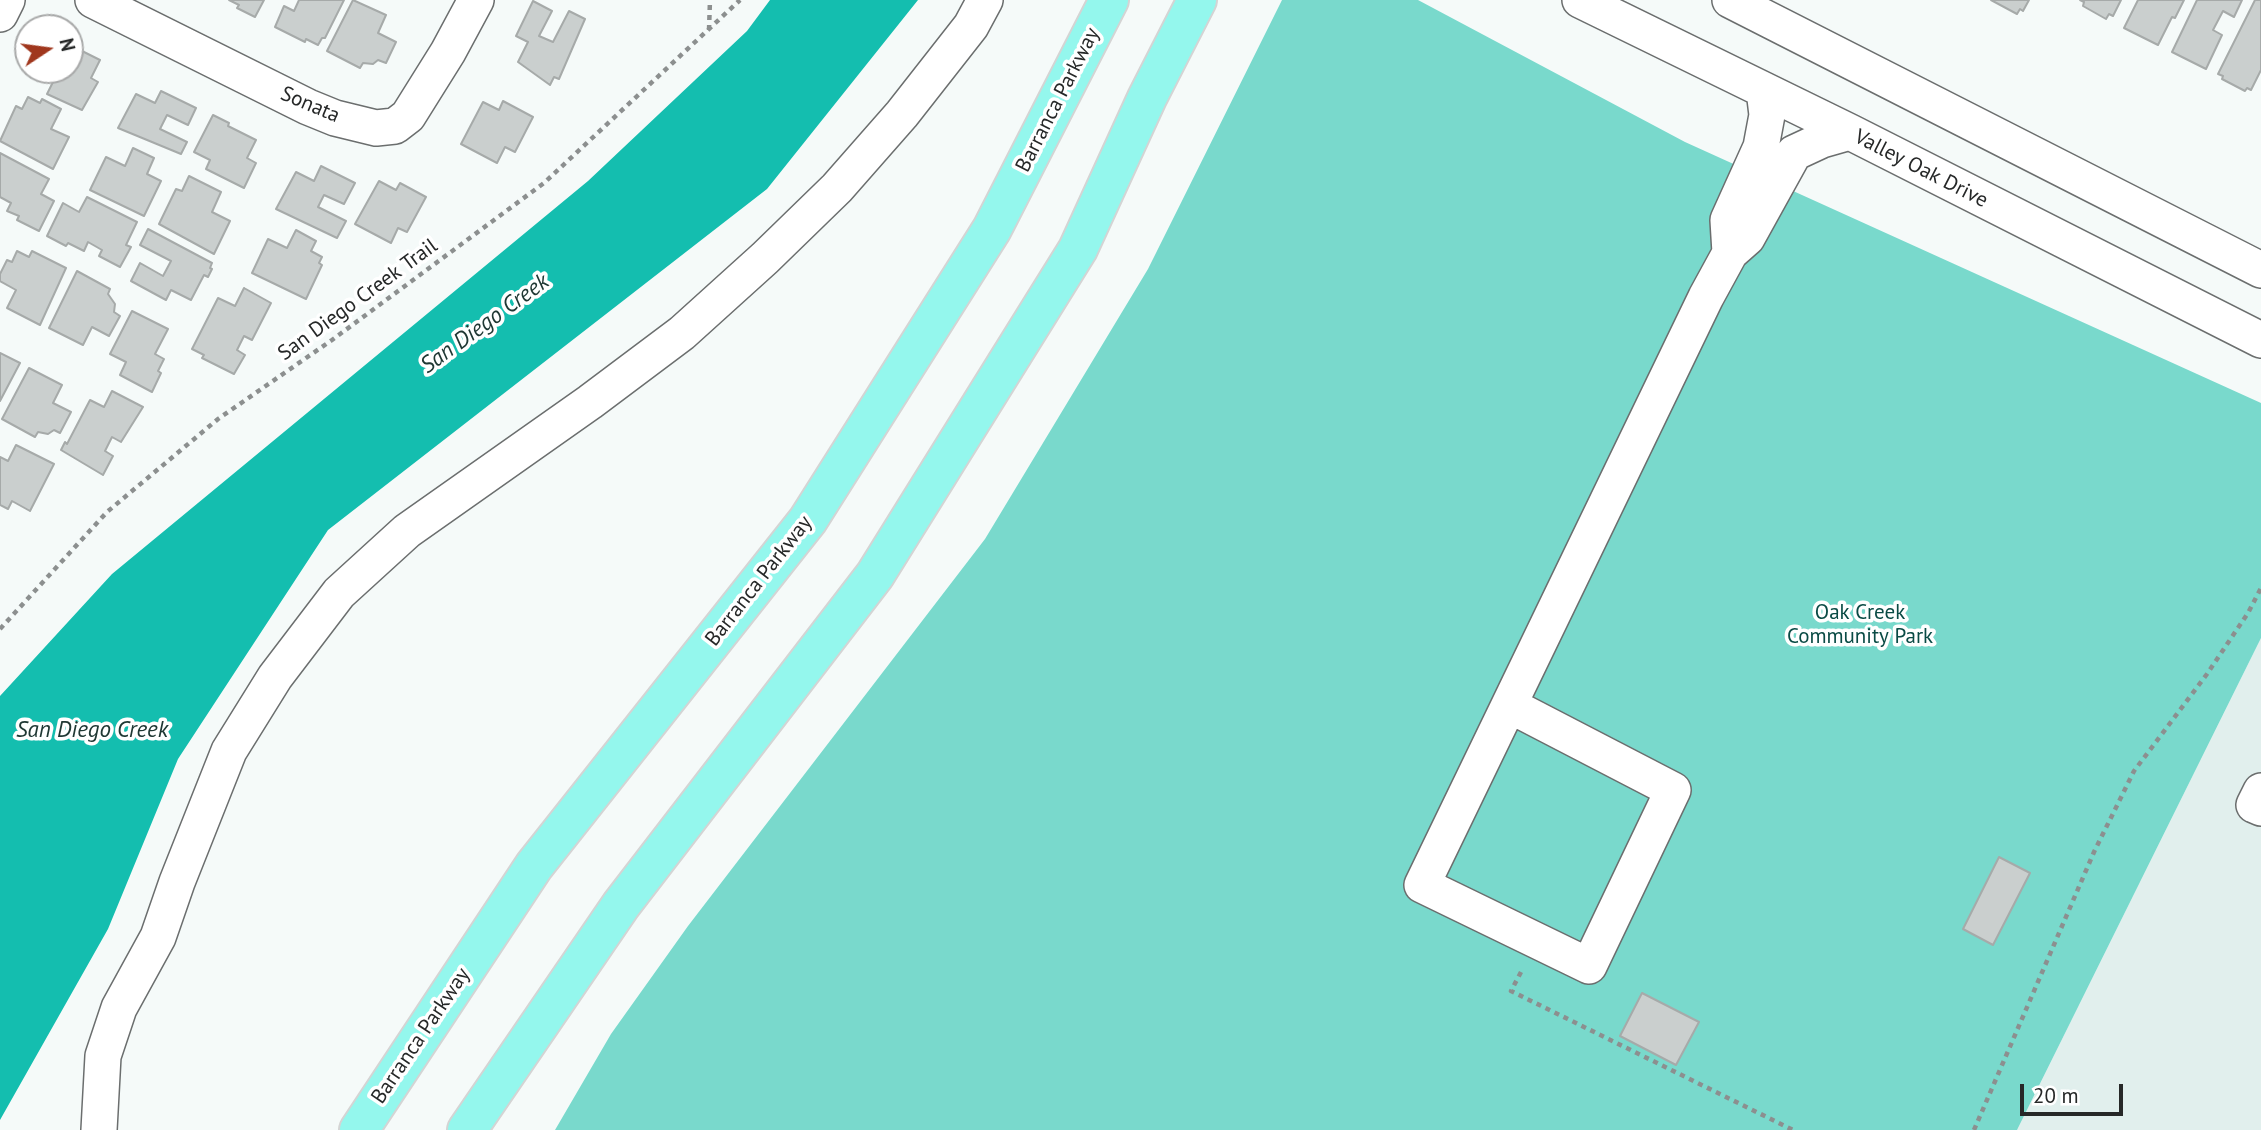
<!DOCTYPE html>
<html>
<head>
<meta charset="utf-8">
<style>
	body { margin:0 }
	#map { position:relative; width:2261px; height:1130px; overflow:hidden; background:#f5faf9; font-family:"PT Sans",sans-serif }
	canvas { display:block }
	.north { position:absolute; left:14px; top:14px; width:70px; height:70px; box-sizing:border-box; background:#fff; border:2px solid #a8a9a9; border-radius:50%; rotate:77deg; font-size:19px; font-weight:700; line-height:28px; text-align:center; color:#262828 }
	.north::after { content:''; display:block; margin:auto; width:24px; height:32px; background:#a0371d; clip-path:polygon(50% 0,100% 100%,50% 72%,0 100%) }
	.scale { position:absolute; left:2020px; top:1084px; width:103px; height:32px; box-sizing:border-box; border:4px solid #262828; border-top:0; padding-left:9px; font-size:21px; line-height:24px; white-space:nowrap; color:#262828; -webkit-text-stroke:5px #fff; paint-order:stroke }
</style>
</head>
<body>
<div id="map">
<canvas width="2261" height="1130"></canvas>
<div class="north">N</div>
<div class="scale">20 m</div>
</div>
<script>
const g = document.querySelector('canvas').getContext('2d');
g.lineJoin = 'round';
function paint(path, color) {
  g.fillStyle = color;
  g.fill(path, 'evenodd');
}
function toPath(rows) {
  const path = new Path2D();
  for (const r of rows) {
    path.moveTo(r[0], r[1]);
    for (let i = 2; i < r.length; i += 2) path.lineTo(r[i], r[i + 1]);
  }
  return path;
}
function strokePath(path, color, width, dash) {
  g.strokeStyle = color;
  g.lineWidth = width;
  g.lineCap = dash ? 'butt' : 'round';
  g.setLineDash(dash || []);
  g.stroke(path);
}
function write(font, color, halo, rows, align = 'center') {
  g.font = font + ' "PT Sans",sans-serif';
  g.lineWidth = 7;
  g.setLineDash([]);
  g.textBaseline = 'middle';
  g.strokeStyle = halo;
  g.fillStyle = color;
  for (const [text, x, y, turn = 0] of rows) {
    g.save();
    g.translate(x, y);
    g.rotate((+turn || 0) * Math.PI / 180);
    g.textAlign = isNaN(turn) ? turn : align;
    if (halo) g.strokeText(text, 0, 0);
    g.fillText(text, 0, 0);
    g.restore();
  }
}
const built = toPath([
	[2261,638,2261,1130,2017,1130]
]);
const green = toPath([
	[1282,0,1418,0,1685,142,2261,403,2261,638,2017,1130,555,1130,611,1034,688,926,985,539,1148,269]
]);
const water = toPath([
	[770,0,918,0,767,189,328,530,178,759,108,929,0,1120,0,696,112,574,588,181,747,31]
]);
const building = toPath([
	[229,0,264,0,255,17,237,8,239,5,229,0],
	[299,0,344,0,325,38,322,38,318,45,306,39,305,42,275,27,284,6,294,11,299,0],
	[353,0,386,15,378,33,396,42,386,63,378,60,373,64,363,63,360,68,327,51,353,0],
	[1991,0,2029,0,2023,11,2020,9,2017,14,1991,0],
	[2080,0,2121,0,2113,16,2109,14,2106,19,2083,6,2084,2,2080,0],
	[2138,0,2184,0,2175,18,2172,17,2158,45,2124,28,2138,0],
	[2197,0,2242,0,2234,17,2223,11,2213,30,2222,35,2206,69,2172,52,2197,0],
	[2255,0,2261,0,2261,70,2251,90,2247,88,2245,91,2222,79,2223,76,2218,74,2255,0],
	[533,1,552,11,539,36,553,42,569,11,585,19,559,79,554,77,550,85,518,62,528,42,516,36,533,1],
	[70,45,100,60,91,78,98,82,82,110,47,94,54,80,37,72,70,70,70,45],
	[161,91,196,108,188,125,167,115,160,129,187,142,181,154,118,128,136,94,155,103,161,91],
	[28,97,40,103,42,99,61,109,51,129,69,137,53,169,0,141,16,106,22,109,28,97],
	[503,101,533,117,515,152,505,147,497,163,461,144,483,102,499,110,503,101],
	[213,115,229,123,228,126,256,140,247,158,256,163,244,188,206,169,210,160,194,152,213,115],
	[133,148,154,158,147,174,161,181,144,216,90,190,106,157,125,166,133,148],
	[0,153,49,179,41,194,54,201,39,231,17,220,19,216,7,211,11,203,0,197,0,153],
	[321,166,355,183,344,204,324,195,318,207,346,221,337,238,276,209,296,172,314,181,321,166],
	[189,176,221,192,212,212,230,221,214,254,159,224,176,189,182,191,189,176],
	[379,181,396,190,400,183,426,197,407,232,398,228,391,243,355,224,379,181],
	[87,197,137,222,126,245,131,247,120,267,99,256,102,250,88,242,84,251,68,243,66,246,47,236,63,203,79,212,87,197],
	[148,229,212,263,210,268,212,269,208,277,204,275,191,300,171,290,166,300,131,281,140,263,163,276,171,261,140,245,148,229],
	[296,230,316,241,311,251,322,257,319,263,322,265,306,299,252,273,268,239,287,248,296,230],
	[17,251,29,257,32,251,66,268,40,325,7,308,16,290,0,281,0,274,7,260,12,262,17,251],
	[77,271,110,289,108,294,115,304,114,312,120,316,109,336,92,327,83,345,49,328,77,271],
	[244,288,271,303,252,340,244,336,237,350,245,355,234,374,202,358,204,355,192,349,218,298,235,306,244,288],
	[132,311,168,329,155,354,164,359,158,371,161,373,152,392,120,375,126,362,110,354,132,311],
	[0,353,20,363,0,401,0,353],
	[29,368,62,385,53,403,71,412,60,433,54,430,48,434,38,432,35,437,2,419,29,368],
	[112,391,143,407,121,442,112,437,105,451,113,456,103,475,61,450,65,442,67,444,90,400,104,407,112,391],
	[16,445,54,464,30,511,12,501,8,509,0,505,0,457,8,461,16,445],
	[1999,857,2030,873,1993,945,1963,929,1999,857],
	[1642,993,1699,1022,1676,1065,1620,1036,1642,993]
]);
const path = toPath([
	[709,30,710,0],
	[0,629,107,512,218,419,332,340,544,183,740,0],
	[1521,972,1511,991,1793,1130],
	[1974,1130,2094,852,2134,771,2207,674,2248,613,2261,588]
]);
const minor = toPath([
	[93,0,308,107,335,118,376,128,395,126,408,116,448,52,476,0],
	[1580,0,1850,132,2261,340],
	[1730,0,2261,270],
	[0,14,7,0],
	[1730,253,1728,220,1761,147,1767,115,1764,90],
	[1509,705,1673,790,1589,966,1422,885,1509,705,1706,297,1730,253,1747,238,1794,153,1822,140,1850,132],
	[2261,791,2254,805,2261,808],
	[99,1130,103,1056,119,1008,158,937,177,882,229,751,275,677,339,593,407,531,590,402,682,333,765,258,837,188,902,114,971,26,985,0]
]);
const major = toPath([
	[359,1130,534,866,808,520,992,229,1109,0],
	[467,1130,621,905,875,575,1078,249,1147,98,1197,0]
]);
const streetNames = [
	["Barranca Parkway",1058,100,-63],
	["Sonata",310,105,23],
	["Valley Oak Drive",1921,169,27],
	["San Diego Creek Trail",358,300,-36],
	["Barranca Parkway",759,581,-52],
	["Barranca Parkway",421,1036,-56]
];
const parkNames = [
	["Oak Creek",1860,613],
	["Community Park",1860,637]
];
const waterNames = [
	["San Diego Creek",485,324,-36],
	["San Diego Creek",92,730]
];
paint(built, '#e1efed');
paint(green, '#79d9cc');
paint(water, '#14beaf');
paint(building, '#cacfce');
strokePath(building, '#a6aaa9', 2);
strokePath(minor, '#6b6e6e', 38);
strokePath(major, '#d4d4d4', 42);
strokePath(path, '#8c8f8f', 4.5, [5, 5]);
strokePath(minor, '#fff', 35);
strokePath(major, '#94f7ed', 38);
write('21px', '#262828', '#fff', streetNames);
write('21px', '#0a4b45', '#fff', parkNames);
write('italic 23px', '#203834', '#fff', waterNames);
</script>
</body>
</html>
